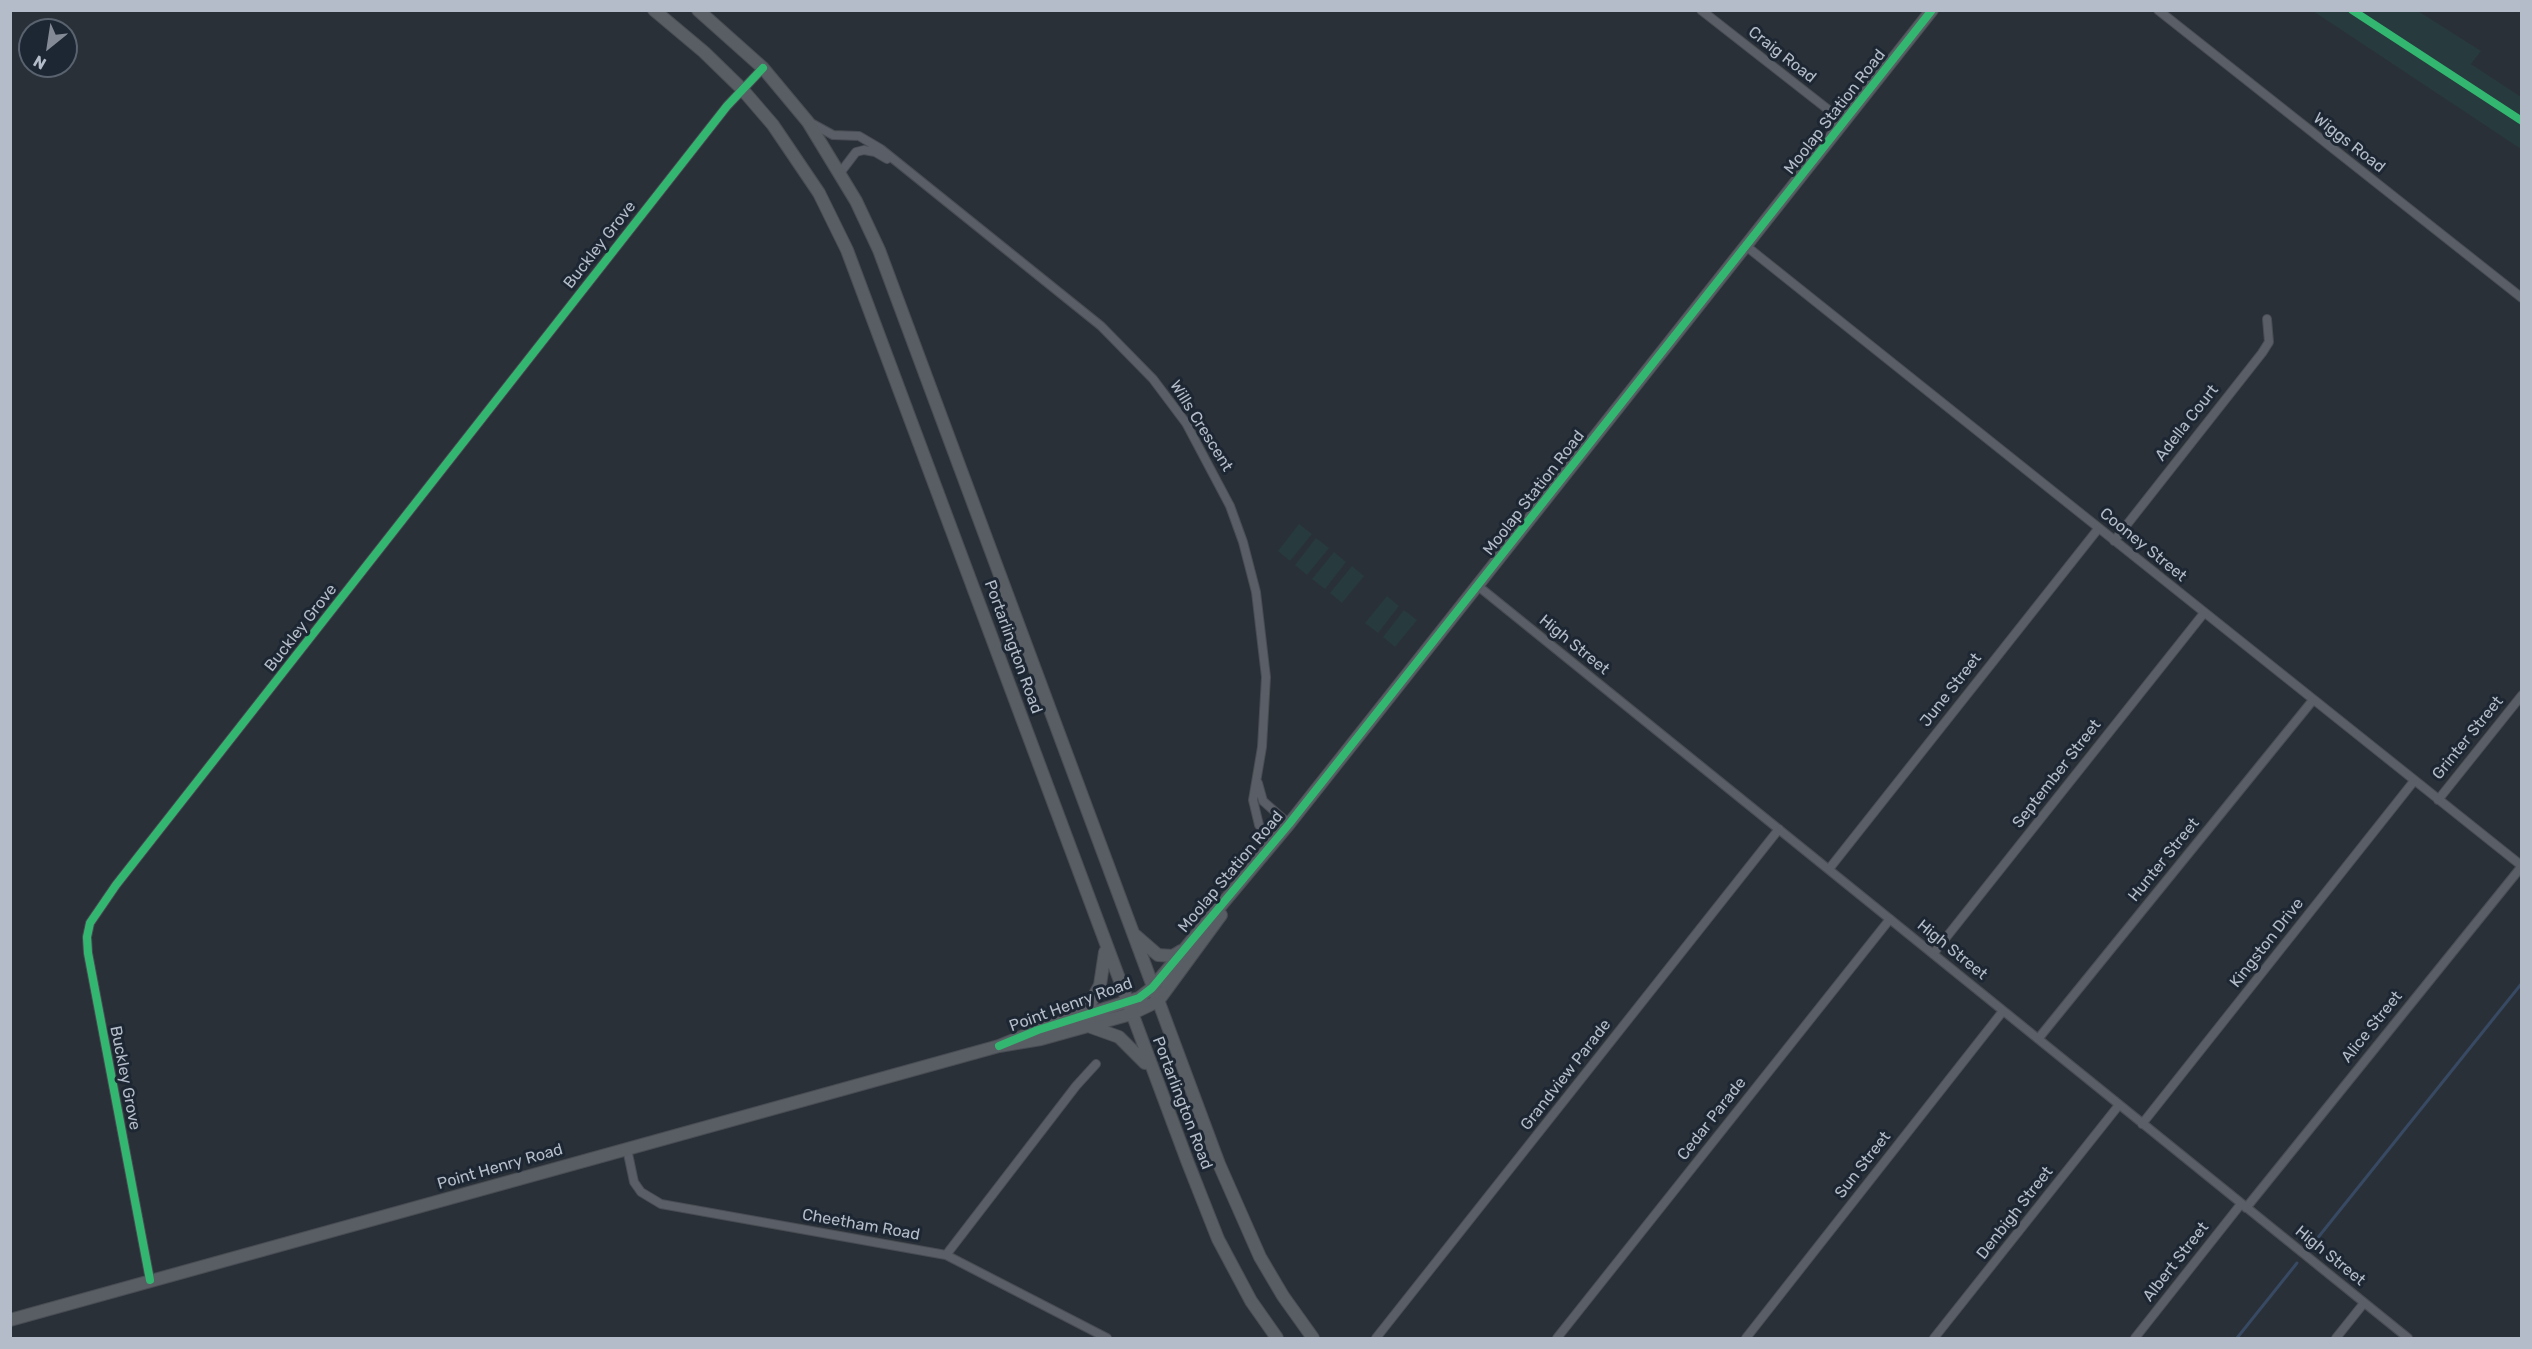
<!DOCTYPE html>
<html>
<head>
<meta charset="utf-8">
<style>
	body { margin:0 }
	#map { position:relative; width:2532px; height:1349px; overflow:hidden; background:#2a3038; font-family:Rubik,sans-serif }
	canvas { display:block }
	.frame { position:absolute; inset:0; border:12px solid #b4bcc9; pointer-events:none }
	.north { position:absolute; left:18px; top:18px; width:60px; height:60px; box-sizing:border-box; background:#1d2633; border:2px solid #59626f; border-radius:50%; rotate:210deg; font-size:16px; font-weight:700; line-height:24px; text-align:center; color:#b4bcc9 }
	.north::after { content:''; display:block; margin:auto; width:21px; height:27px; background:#848b96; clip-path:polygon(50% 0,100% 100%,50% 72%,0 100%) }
</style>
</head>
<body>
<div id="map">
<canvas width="2532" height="1349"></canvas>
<div class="frame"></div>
<div class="north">N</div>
</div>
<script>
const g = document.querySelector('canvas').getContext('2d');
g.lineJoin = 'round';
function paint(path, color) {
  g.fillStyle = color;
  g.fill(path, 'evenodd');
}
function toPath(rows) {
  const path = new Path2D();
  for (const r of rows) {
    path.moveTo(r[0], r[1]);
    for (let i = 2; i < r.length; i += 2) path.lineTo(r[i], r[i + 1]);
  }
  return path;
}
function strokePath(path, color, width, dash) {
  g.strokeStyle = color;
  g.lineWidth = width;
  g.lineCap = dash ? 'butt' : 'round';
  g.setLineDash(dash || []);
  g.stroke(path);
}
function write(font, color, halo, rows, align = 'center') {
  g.font = font + ' Rubik,sans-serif';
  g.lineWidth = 6;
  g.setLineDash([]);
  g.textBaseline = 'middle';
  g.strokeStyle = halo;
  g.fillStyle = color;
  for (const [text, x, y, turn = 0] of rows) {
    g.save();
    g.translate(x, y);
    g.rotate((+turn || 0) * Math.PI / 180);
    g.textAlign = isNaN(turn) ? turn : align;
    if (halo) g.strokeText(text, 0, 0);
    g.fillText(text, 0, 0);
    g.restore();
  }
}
const green = toPath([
	[2313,11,2418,11,2481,51,2471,64,2521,97,2521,149],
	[1299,524,1312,534,1290,561,1278,551],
	[1316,538,1329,548,1307,575,1295,565],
	[1334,552,1346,562,1325,589,1312,579],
	[1352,566,1364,576,1342,603,1330,593],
	[1387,596,1399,606,1378,633,1365,623],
	[1404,610,1417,620,1395,647,1383,637]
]);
const stream = toPath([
	[2312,1245,2522,983],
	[2237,1338,2297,1263]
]);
const street = toPath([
	[1701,10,1844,122],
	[2158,10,2522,298],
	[811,123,833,135,859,136,881,149,1101,326,1153,379,1186,423,1230,506,1243,542,1256,592,1266,677,1262,747,1253,800,1259,825,1273,845],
	[840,173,856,152,864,150,875,152,887,159],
	[1746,246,2522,866],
	[2114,541,2262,353,2269,342,2267,319],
	[1478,586,2408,1338],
	[1258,783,1263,801,1289,824],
	[2438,800,2522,695],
	[1829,869,2098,529],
	[1933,954,2204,613],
	[2038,1039,2313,700],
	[2142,1124,2414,781],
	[627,1149,634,1182,641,1192,661,1204,946,1255,1107,1338],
	[2246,1208,2522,866],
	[946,1255,1076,1086,1096,1064],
	[150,1280,88,953,87,937,90,923,116,885,727,106,763,68],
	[1376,1338,1779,829],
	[1557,1338,1890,919],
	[1746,1338,2003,1011],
	[1934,1338,2119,1105],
	[2135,1338,2241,1204],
	[2336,1338,2364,1303]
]);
const secondary = toPath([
	[654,10,704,52,742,89,773,125,819,193,847,250,1188,1163,1218,1239,1251,1301,1277,1338],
	[698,10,763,68,808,122,856,201,879,250,1219,1164,1260,1257,1283,1296,1313,1338],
	[1135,935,1158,955,1173,956,1181,951],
	[1077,1016,1090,1004,1100,985,1105,952],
	[1091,1027,1119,1037,1145,1063],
	[999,1046,1038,1030,1139,998,1152,988,1289,824,1932,10],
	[10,1320,999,1046,1041,1039,1131,1014,1158,1001,1221,915]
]);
const cycleway = toPath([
	[2352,10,2522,121],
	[999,1046,1038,1030,1139,998,1152,988,1289,824,1932,10],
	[150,1280,88,953,87,937,90,923,116,885,727,106,763,68]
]);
const streetNames = [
	["Craig Road",1782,55,38],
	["Moolap Station Road",1835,112,-52],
	["Wiggs Road",2349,143,38],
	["Buckley Grove",600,245,-52],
	["Adella Court",2187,423,-52],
	["Wills Crescent",1201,426,58],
	["Moolap Station Road",1534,493,-52],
	["Cooney Street",2143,545,39],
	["Buckley Grove",301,628,-52],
	["High Street",1574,645,39],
	["Portarlington Road",1013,647,70],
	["June Street",1951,690,-52],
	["Grinter Street",2468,738,-51],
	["September Street",2057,774,-52],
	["Hunter Street",2164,860,-51],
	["Moolap Station Road",1231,872,-50],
	["Kingston Drive",2267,943,-52],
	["High Street",1952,950,39],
	["Point Henry Road",1071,1005,-20],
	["Alice Street",2372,1027,-51],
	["Grandview Parade",1566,1075,-52],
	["Buckley Grove",125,1078,79],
	["Portarlington Road",1182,1103,69],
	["Cedar Parade",1712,1119,-52],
	["Sun Street",1863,1165,-52],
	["Point Henry Road",500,1167,-16],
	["Denbigh Street",2015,1213,-52],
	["Cheetham Road",861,1225,10],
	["High Street",2330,1256,39],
	["Albert Street",2176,1262,-52]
];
paint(green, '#273a3e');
strokePath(stream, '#384963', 3);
strokePath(street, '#484c53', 10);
strokePath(secondary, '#484c53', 14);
strokePath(street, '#5a5e66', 8);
strokePath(secondary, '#595d64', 12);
strokePath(cycleway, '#33b770', 8);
write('16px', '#b4bcc9', '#1d2633', streetNames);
</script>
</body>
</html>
